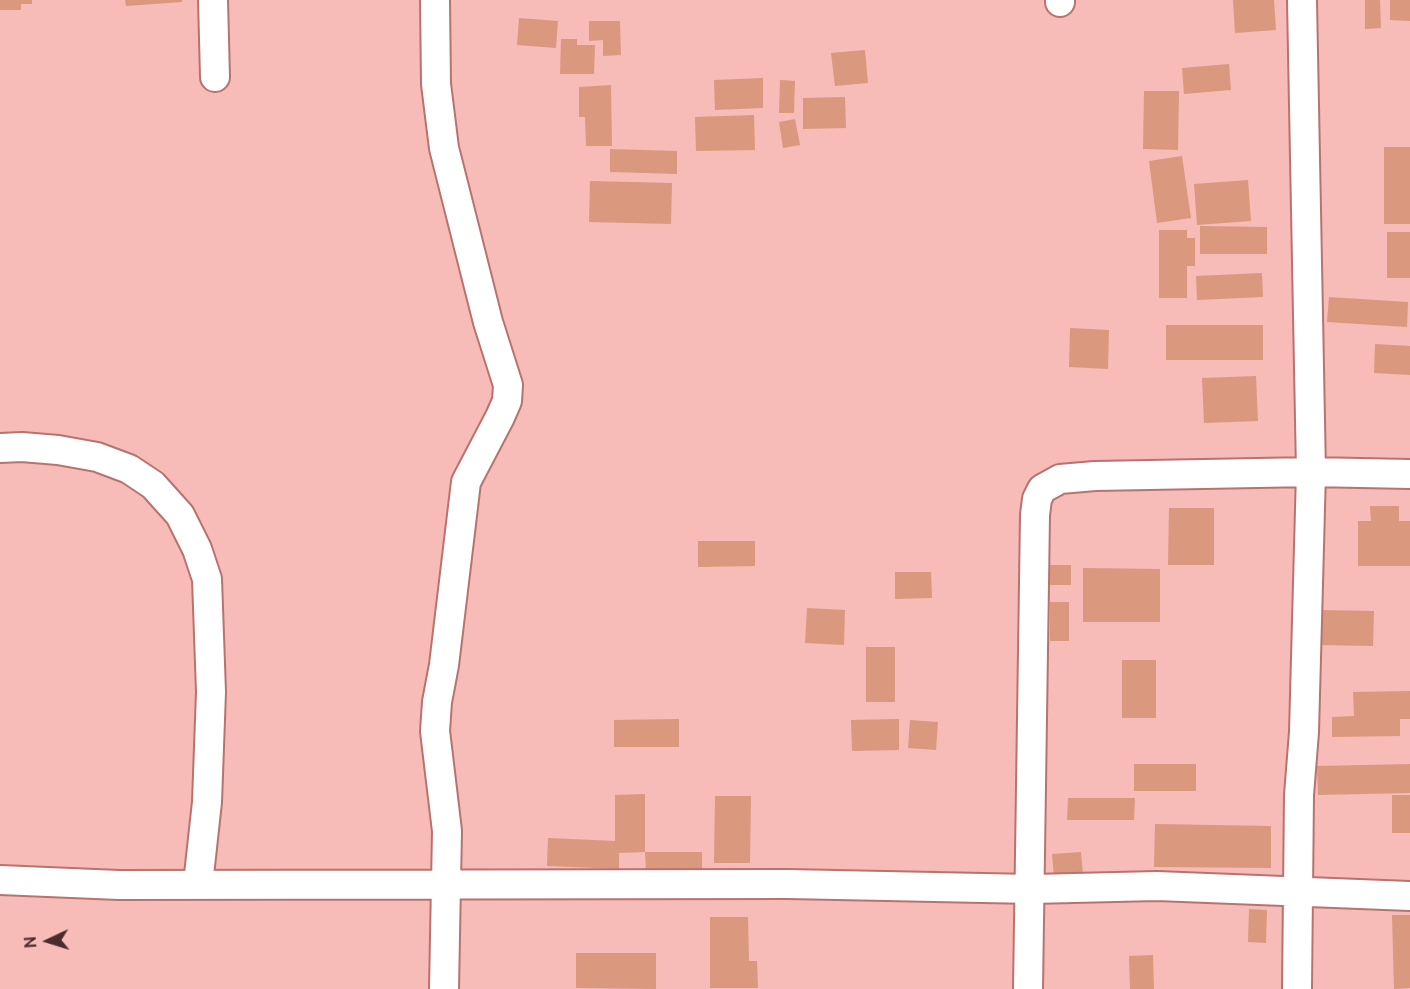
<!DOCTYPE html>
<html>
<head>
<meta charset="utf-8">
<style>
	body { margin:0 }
	#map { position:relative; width:1410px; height:989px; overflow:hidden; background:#f7bbb8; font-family:Ubuntu,sans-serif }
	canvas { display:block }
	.north { position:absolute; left:18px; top:911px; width:60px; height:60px; -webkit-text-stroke:4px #f7bbb8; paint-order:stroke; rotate:266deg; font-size:16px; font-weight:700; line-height:24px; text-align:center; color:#492c2b }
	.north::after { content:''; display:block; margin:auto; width:21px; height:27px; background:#492c2b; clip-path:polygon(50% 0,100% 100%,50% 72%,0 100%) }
</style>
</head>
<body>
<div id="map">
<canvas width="1410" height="989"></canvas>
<div class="north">N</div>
</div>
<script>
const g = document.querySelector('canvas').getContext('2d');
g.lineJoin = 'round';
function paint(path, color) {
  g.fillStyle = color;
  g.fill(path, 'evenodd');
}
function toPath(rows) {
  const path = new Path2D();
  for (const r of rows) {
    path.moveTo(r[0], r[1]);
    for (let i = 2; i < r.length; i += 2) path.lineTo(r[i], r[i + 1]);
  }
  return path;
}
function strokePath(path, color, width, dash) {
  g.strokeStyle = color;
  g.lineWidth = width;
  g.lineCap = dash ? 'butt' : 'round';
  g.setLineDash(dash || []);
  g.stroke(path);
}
const building = toPath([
	[0,0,32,0,32,4,21,4,21,10,0,10],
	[125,0,182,0,182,2,126,6],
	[1233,0,1274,0,1276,30,1235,33],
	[1365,0,1380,0,1381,28,1365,29],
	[1390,0,1410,0,1410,21,1390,20],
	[519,18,558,21,556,48,517,45],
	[589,21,620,21,621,55,603,56,603,40,589,41],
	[561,39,577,39,577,45,595,45,594,74,560,74],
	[865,50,868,83,835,86,831,53],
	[1229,64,1231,90,1184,94,1182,68],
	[763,78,763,108,715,110,714,80],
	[780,80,795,81,794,113,779,113],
	[611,85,612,146,586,146,585,117,579,117,579,87],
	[1144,91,1179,91,1178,150,1143,149],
	[845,97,846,128,803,129,803,98],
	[754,115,755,150,696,151,695,117],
	[795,119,800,145,783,148,779,122],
	[1384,147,1410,147,1410,224,1384,224],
	[610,149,677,151,677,174,610,172],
	[1182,156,1191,218,1157,223,1149,161],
	[1248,180,1251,221,1197,225,1194,184],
	[590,181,672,183,671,224,589,222],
	[1200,226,1267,227,1267,254,1200,254],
	[1159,230,1187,230,1187,238,1195,238,1195,266,1187,266,1187,298,1159,298],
	[1387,232,1410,232,1410,278,1387,278],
	[1262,273,1263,297,1197,300,1196,276],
	[1329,297,1408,302,1407,327,1327,322],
	[1166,325,1263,325,1263,360,1166,360],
	[1070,328,1109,330,1108,369,1069,367],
	[1375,344,1410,346,1410,375,1374,373],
	[1256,376,1258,421,1204,423,1202,378],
	[1370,506,1399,506,1399,521,1410,521,1410,566,1358,566,1358,521,1371,521],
	[1169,508,1214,508,1214,565,1168,565],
	[698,541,755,541,755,566,698,567],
	[1041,565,1071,565,1071,585,1041,585],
	[1083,568,1160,569,1160,622,1083,622],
	[895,572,931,572,932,598,895,599],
	[1050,602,1069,602,1069,641,1050,641],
	[807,608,845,610,844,645,805,643],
	[1318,610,1374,611,1373,646,1317,645],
	[866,647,895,647,895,702,866,702],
	[1122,660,1156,660,1156,718,1122,718],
	[1410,691,1410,719,1400,719,1400,736,1332,737,1332,717,1354,716,1353,692],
	[679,719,679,747,614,747,614,720],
	[899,719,899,750,852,751,851,720],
	[910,720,938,722,936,750,908,748],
	[1134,764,1196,764,1196,791,1134,791],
	[1410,764,1410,793,1318,795,1317,766],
	[645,794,645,852,619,853,619,869,547,866,548,838,615,841,615,795],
	[1392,795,1410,795,1410,833,1392,833],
	[715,796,751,796,750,863,714,863],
	[1068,798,1135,798,1134,820,1067,820],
	[1155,824,1271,826,1271,868,1154,867],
	[645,852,702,852,702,870,646,871],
	[1081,852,1083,875,1054,877,1052,854],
	[1249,909,1267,910,1266,943,1248,942],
	[1392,915,1410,915,1410,988,1394,989],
	[710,917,748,917,749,961,757,961,758,988,710,988],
	[576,953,656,953,656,989,576,988],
	[1153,955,1154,989,1130,989,1129,956]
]);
const minor = toPath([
	[213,0,215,77],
	[435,0,436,84,444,148,488,322,508,385,507,401,500,417,466,482,444,665,437,702,435,731,447,831,444,989],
	[1060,0,1060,2],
	[0,448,22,447,58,450,97,457,129,469,153,485,180,515,197,549,207,579,211,692,207,802,198,884],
	[0,880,119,885,788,884,1032,889,1157,886,1410,896],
	[1028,989,1035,515,1037,499,1042,489,1060,479,1095,476,1311,472,1410,474],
	[1297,989,1299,795,1304,732,1311,472,1302,0]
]);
paint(building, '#da987e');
strokePath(minor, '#b87371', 32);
strokePath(minor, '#fff', 28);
</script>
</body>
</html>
